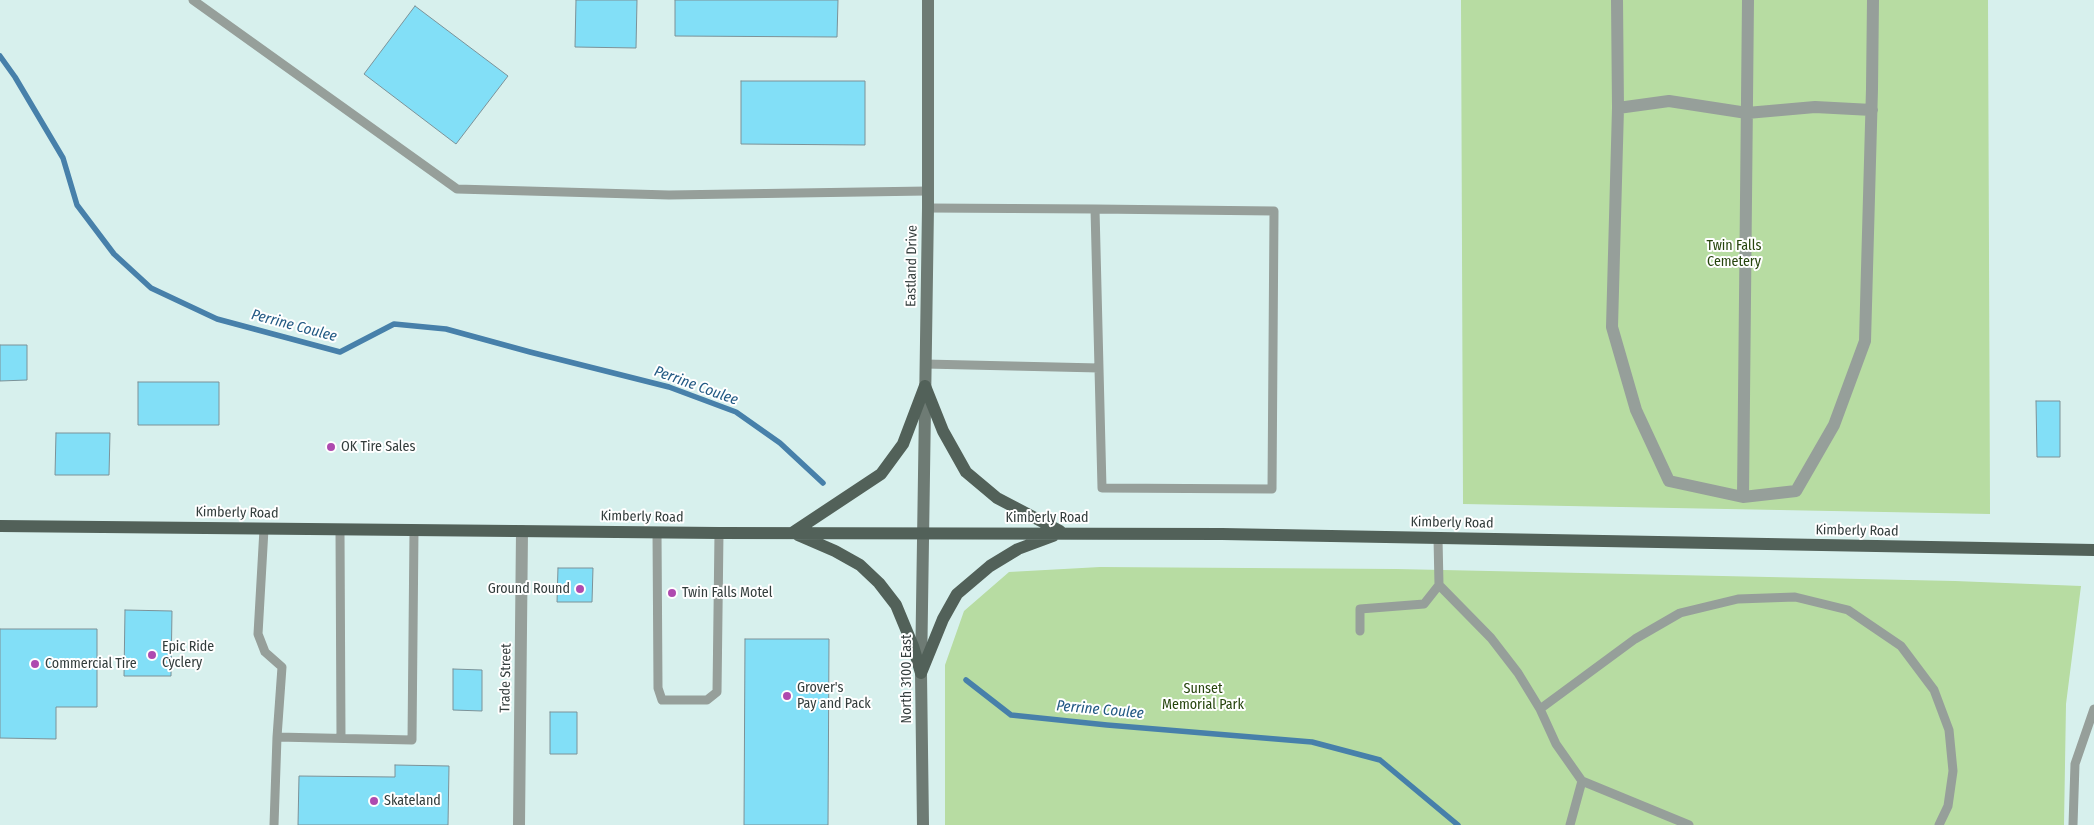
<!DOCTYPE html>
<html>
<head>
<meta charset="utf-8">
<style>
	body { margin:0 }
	canvas { display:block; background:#d7f0ed }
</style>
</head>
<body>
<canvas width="2094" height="825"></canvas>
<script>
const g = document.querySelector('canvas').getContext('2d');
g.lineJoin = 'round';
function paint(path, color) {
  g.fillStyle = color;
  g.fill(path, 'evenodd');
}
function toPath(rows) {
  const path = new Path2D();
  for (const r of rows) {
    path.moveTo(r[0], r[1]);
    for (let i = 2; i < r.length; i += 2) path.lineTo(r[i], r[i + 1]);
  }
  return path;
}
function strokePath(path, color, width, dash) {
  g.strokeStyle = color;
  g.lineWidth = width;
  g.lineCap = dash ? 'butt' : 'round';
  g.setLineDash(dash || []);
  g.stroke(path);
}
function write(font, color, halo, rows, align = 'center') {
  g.font = font + ' "Fira Sans Condensed",sans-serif';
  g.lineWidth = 4;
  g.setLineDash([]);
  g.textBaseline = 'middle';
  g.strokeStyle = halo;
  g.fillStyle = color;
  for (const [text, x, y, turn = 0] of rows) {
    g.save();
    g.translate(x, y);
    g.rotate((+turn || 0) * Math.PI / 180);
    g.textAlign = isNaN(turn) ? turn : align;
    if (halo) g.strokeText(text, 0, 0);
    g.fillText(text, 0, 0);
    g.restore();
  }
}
const green = toPath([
	[1461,0,1988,0,1990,514,1463,504],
	[1100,567,1396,569,1955,581,2081,586,2066,704,2064,825,945,825,945,665,964,611,1009,572]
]);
const stream = toPath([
	[0,56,15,77,63,158,77,205,114,254,151,288,217,319,340,352,394,324,446,329,530,352,669,387,736,412,780,443,823,483],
	[966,680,1011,715,1107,725,1312,742,1380,760,1458,825]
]);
const building = toPath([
	[576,0,637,0,636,48,575,47,576,0],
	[675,0,838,0,837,37,675,36,675,0],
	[415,6,508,76,456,144,364,74,415,6],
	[741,81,865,81,865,145,741,144,741,81],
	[0,345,27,345,27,380,0,381,0,345],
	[138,382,219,382,219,425,138,425,138,382],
	[2036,401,2060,401,2060,457,2037,457,2036,401],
	[56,433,110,433,109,475,55,475,56,433],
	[558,568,593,568,592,602,557,602,558,568],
	[125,610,172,611,171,676,124,676,125,610],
	[0,629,97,629,97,707,56,707,56,739,0,738,0,629],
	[745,639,829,639,828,825,744,825,745,639],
	[453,669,482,670,482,711,453,710,453,669],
	[550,712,577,712,577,754,550,754,550,712],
	[395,765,449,766,448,825,298,825,299,776,395,777,395,765]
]);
const lane = toPath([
	[193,0,457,189,669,195,927,191],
	[928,208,1095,209,1274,211,1272,489,1102,488,1095,209],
	[925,364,1099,368],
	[264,529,258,634,265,652,282,667,277,737],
	[340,530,341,738],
	[657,532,658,688,662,700,707,700,717,692,719,533],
	[1438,538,1439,585,1491,638,1518,673,1540,709,1556,744,1582,781,1689,825],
	[1360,631,1360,609,1424,604,1439,585],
	[1540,709,1635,639,1680,613,1738,599,1795,597,1848,610,1901,646,1934,690,1949,730,1953,771,1948,806,1939,825],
	[274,825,277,737,412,740,414,530],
	[1570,825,1582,781],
	[2073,825,2075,764,2094,709]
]);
const street = toPath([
	[1617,0,1618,108,1612,327,1636,410,1669,481,1743,497,1796,491,1834,425,1865,341,1872,89,1873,0],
	[1618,108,1669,101,1747,113,1815,107,1872,110],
	[1743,497,1748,0],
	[519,825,522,531]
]);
const secondary = toPath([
	[923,825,921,673,928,208,928,0]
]);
const primary = toPath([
	[925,386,943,431,966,472,997,498,1060,531],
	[0,526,719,533,1222,534,2094,550],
	[792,533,881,474,903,444,925,386],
	[798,535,835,551,860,565,879,583,896,605,913,646,921,673],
	[921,673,943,619,957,594,990,566,1018,549,1053,536]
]);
const markers = [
	[331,447,5,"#ae4aaf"],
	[580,589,5,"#ae4aaf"],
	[672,593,5,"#ae4aaf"],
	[152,655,5,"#ae4aaf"],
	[35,664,5,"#ae4aaf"],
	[787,696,5,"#ae4aaf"],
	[374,801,5,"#ae4aaf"]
];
const parkNames = [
	["Twin Falls",1734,246],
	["Cemetery",1734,262],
	["Sunset",1203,689],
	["Memorial Park",1203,705]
];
const streetNames = [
	["Eastland Drive",912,266,-89],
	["Kimberly Road",237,513,1],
	["Kimberly Road",642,517,1],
	["Kimberly Road",1047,518],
	["Kimberly Road",1452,523,1],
	["Kimberly Road",1857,531,1],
	["Trade Street",506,678,-89],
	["North 3100 East",907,679,-90]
];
const poiNames = [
	["OK Tire Sales",341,447],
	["Ground Round",570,589,"right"],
	["Twin Falls Motel",682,593],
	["Epic Ride",162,647],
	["Cyclery",162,663],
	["Commercial Tire",45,664],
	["Grover's",797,688],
	["Pay and Pack",797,704],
	["Skateland",384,801]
];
const waterNames = [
	["Perrine Coulee",294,326,15],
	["Perrine Coulee",696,386,20],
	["Perrine Coulee",1100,710,5]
];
paint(green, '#b7dca2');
strokePath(stream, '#4780aa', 5.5);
paint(building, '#82dff7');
strokePath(building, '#7c9298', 1);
strokePath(lane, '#969f9a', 9);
strokePath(street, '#969f9a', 12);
strokePath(secondary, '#6e7b74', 12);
strokePath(primary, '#526159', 12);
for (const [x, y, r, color] of markers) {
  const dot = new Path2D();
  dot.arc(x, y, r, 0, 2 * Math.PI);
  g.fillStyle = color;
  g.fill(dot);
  strokePath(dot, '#fff', 2);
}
write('14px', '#26440d', '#fff', parkNames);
write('14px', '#333d3c', '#fff', streetNames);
write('14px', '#333d3c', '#fff', poiNames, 'left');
write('italic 15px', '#235a84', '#fff', waterNames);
</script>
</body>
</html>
